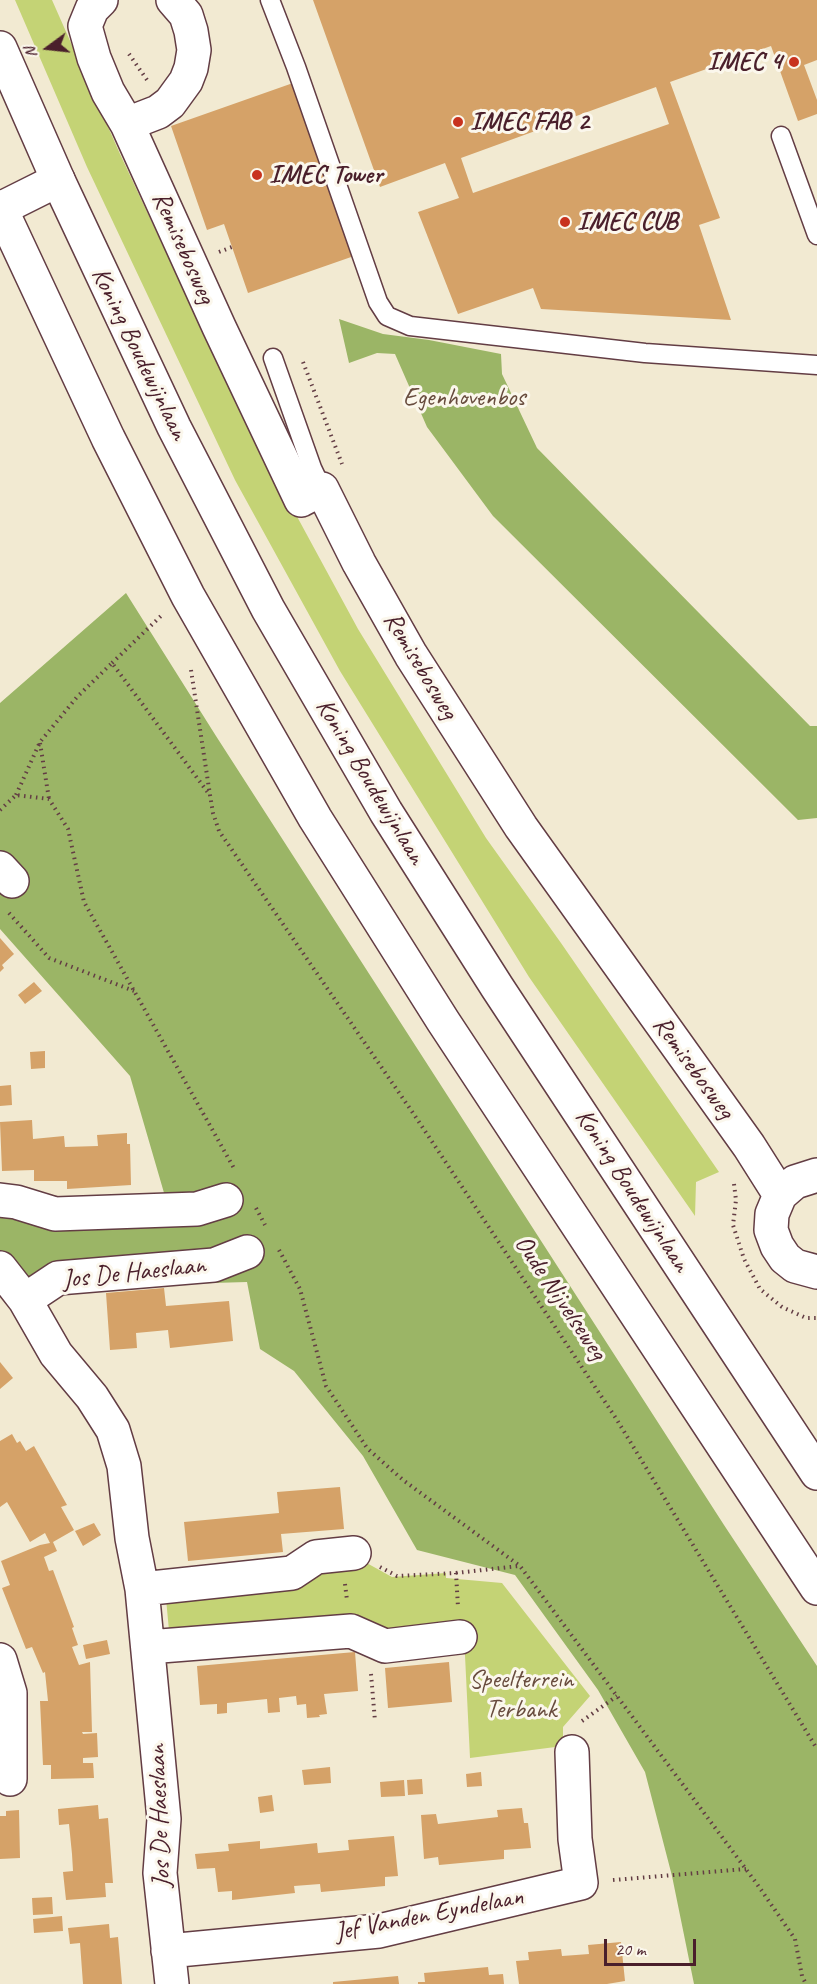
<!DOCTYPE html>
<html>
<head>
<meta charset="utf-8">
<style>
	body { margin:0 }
	#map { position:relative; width:817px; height:1984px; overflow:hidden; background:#f2ead2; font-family:Caveat,sans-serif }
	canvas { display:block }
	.north { position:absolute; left:18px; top:18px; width:60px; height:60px; -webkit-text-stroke:4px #fbf7ec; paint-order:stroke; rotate:255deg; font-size:16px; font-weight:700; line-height:24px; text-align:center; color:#4a1f2b }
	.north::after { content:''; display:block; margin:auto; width:21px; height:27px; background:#4a1f2b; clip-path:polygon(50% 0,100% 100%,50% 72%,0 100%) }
	.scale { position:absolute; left:604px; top:1939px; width:92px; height:27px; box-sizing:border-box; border:3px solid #4a1f2b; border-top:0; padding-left:8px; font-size:18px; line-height:21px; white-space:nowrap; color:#4a1f2b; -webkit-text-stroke:4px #fbf7ec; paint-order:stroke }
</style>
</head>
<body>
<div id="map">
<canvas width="817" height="1984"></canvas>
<div class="north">N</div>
<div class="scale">20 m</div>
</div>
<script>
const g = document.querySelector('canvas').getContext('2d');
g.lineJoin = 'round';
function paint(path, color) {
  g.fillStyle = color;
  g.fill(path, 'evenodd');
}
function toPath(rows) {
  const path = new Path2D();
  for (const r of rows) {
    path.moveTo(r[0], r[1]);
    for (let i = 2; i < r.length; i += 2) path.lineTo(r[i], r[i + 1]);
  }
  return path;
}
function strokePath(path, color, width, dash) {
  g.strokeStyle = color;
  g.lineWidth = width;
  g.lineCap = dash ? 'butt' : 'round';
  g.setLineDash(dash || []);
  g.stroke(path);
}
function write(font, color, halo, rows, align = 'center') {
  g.font = font + ' Caveat,sans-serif';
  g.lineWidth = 6;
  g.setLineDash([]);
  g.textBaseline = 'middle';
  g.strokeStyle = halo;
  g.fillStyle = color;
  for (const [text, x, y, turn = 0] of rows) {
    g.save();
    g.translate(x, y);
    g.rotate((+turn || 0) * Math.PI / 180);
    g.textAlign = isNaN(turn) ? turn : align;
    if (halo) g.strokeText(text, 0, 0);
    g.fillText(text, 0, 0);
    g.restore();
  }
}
const green = toPath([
	[15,0,52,0,120,154,185,293,294,511,358,629,486,838,561,943,719,1172,696,1182,695,1216,529,977,340,671,235,480,87,167],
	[354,1556,392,1577,446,1573,446,1578,502,1583,590,1696,563,1727,563,1746,470,1758,464,1635,170,1641,165,1588]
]);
const forest = toPath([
	[339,319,383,334,429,340,501,354,502,374,537,448,810,726,817,726,817,818,798,820,493,516,427,427,395,354,377,353,349,363],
	[126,593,216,736,724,1525,817,1666,817,1984,694,1984,672,1876,645,1772,598,1690,515,1575,417,1550,363,1456,294,1371,260,1349,247,1282,40,1288,0,1268,0,1200,169,1210,130,1076,0,929,0,703]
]);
const building = toPath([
	[313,0,817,0,817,60,804,65,817,100,817,114,798,121,771,46,670,82,720,218,699,225,731,320,541,309,533,288,458,314,418,212,459,198,445,163,380,187],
	[656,87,669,124,473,193,461,158],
	[293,83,354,256,248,293,224,224,207,230,171,126],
	[0,938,14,954,2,965,4,968,0,972],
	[34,982,42,991,25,1004,18,995],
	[45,1051,45,1068,31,1069,30,1052],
	[11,1085,12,1105,0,1106,0,1086],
	[32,1120,33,1139,64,1136,65,1147,98,1146,97,1135,127,1133,127,1144,130,1144,131,1185,67,1189,67,1181,34,1181,34,1170,2,1171,0,1122],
	[164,1288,166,1306,229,1301,233,1341,170,1348,168,1330,136,1333,137,1348,110,1350,106,1293],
	[0,1362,13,1378,0,1389],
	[12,1434,17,1443,20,1441,26,1451,34,1446,67,1505,61,1507,74,1530,53,1542,57,1551,44,1557,49,1571,53,1570,74,1627,72,1628,78,1645,72,1647,79,1665,90,1662,92,1732,82,1732,83,1734,97,1733,98,1757,83,1758,83,1763,93,1763,94,1778,51,1779,51,1765,43,1765,40,1701,48,1701,45,1672,43,1673,32,1647,26,1649,2,1588,10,1585,1,1561,40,1545,50,1543,45,1533,30,1542,7,1502,0,1507,0,1441],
	[340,1487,344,1529,281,1534,283,1552,188,1561,184,1522,279,1513,277,1492],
	[94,1523,101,1535,83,1546,75,1531],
	[107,1640,110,1654,86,1659,83,1645],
	[355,1652,358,1691,324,1694,327,1714,319,1715,320,1717,307,1718,306,1704,297,1705,296,1696,279,1698,280,1712,268,1713,267,1699,227,1703,227,1713,217,1714,217,1704,200,1705,197,1666],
	[449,1662,452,1702,388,1708,385,1668],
	[330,1767,331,1783,304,1785,302,1770],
	[481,1772,482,1786,467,1787,466,1774],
	[422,1779,423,1794,408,1795,407,1780],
	[404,1780,405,1796,381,1797,380,1782],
	[272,1795,274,1811,260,1813,258,1797],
	[98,1805,99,1819,108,1818,113,1883,105,1883,106,1897,66,1900,63,1872,73,1871,72,1854,69,1824,59,1825,58,1809],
	[522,1808,524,1823,528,1823,531,1848,504,1850,504,1859,439,1865,438,1857,424,1859,421,1815,436,1814,438,1824,498,1817,497,1810],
	[19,1810,20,1858,0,1859,0,1816,6,1816,6,1811],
	[394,1836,398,1876,385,1877,385,1886,321,1892,320,1884,294,1886,295,1893,232,1900,232,1891,218,1892,215,1868,197,1869,195,1854,229,1851,228,1844,260,1841,260,1849,317,1843,318,1853,349,1850,348,1840],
	[52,1897,53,1914,33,1915,32,1898],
	[62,1916,63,1931,34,1933,33,1919],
	[109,1924,110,1938,118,1937,122,1984,83,1984,80,1943,70,1944,68,1928],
	[621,1942,625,1981,607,1984,519,1984,516,1961,529,1960,528,1952,561,1949,562,1956,576,1955,589,1954,588,1945],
	[488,1967,489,1975,503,1974,504,1984,418,1984,418,1982,425,1982,424,1973],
	[398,1976,399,1984,333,1984,333,1982]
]);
const path = toPath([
	[129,54,147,80],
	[219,252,232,247],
	[303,362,342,464],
	[112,663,162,615],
	[191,670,210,795,213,813,219,831,415,1116,617,1420,817,1749],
	[40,743,49,799],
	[16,795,40,742,77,697,112,663,209,794],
	[0,810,16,795,49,799,68,829,84,902,235,1170],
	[9,913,49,958,134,991],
	[734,1184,736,1200,733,1225,744,1259,760,1289,782,1307,806,1318,817,1318],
	[256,1208,265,1225],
	[279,1250,300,1289,326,1386,367,1448,403,1480,520,1566,757,1884,795,1939,802,1976,806,1984],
	[380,1567,397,1576,456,1573,458,1607],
	[456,1573,519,1566],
	[345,1584,347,1600],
	[371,1674,375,1721],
	[582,1721,617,1696],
	[613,1880,746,1869]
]);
const lane = toPath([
	[270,0,296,67,378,302,387,316,410,326,645,353,817,365],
	[781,136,817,235],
	[273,358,312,468,322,489]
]);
const street = toPath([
	[101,0,92,9,85,26,94,58,108,92,127,124,219,327,301,500,322,489,359,563,411,655,521,827,749,1146,780,1195],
	[127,124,158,112,170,103,186,81,191,68,194,50,191,31,186,15,173,0],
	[0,209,58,180],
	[0,868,12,881],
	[817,1175,795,1182,780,1195,772,1214,771,1230,777,1246,785,1258,795,1266,817,1272],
	[0,1200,16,1202,55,1214,197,1209,226,1200],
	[0,1268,25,1300,56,1354,92,1397,113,1430,124,1466,132,1538,142,1589,164,1819,160,1873,172,1984],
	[25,1300,58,1278,214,1265,247,1252],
	[142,1589,292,1573,316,1557,354,1553],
	[148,1647,351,1631,385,1646,460,1637],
	[0,1660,10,1693,10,1779],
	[168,1951,379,1931,581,1883,575,1839,572,1752]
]);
const highway = toPath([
	[0,48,58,180,174,427,268,609,386,812,497,987,817,1473],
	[0,207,108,438,188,596,315,818,443,1021,817,1588]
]);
const markers = [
	[794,62,6,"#c8321e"],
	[458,122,6,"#c8321e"],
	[257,175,6,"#c8321e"],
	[565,222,6,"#c8321e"]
];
const poiNames = [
	["IMEC 4",782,62,"right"],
	["IMEC FAB 2",470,122],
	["IMEC Tower",269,175],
	["IMEC CUB",577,222]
];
const streetNames = [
	["Remisebosweg",183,248,66],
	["Koning Boudewijnlaan",139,354,64],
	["Remisebosweg",420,666,59],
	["Koning Boudewijnlaan",370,782,59],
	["Remisebosweg",693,1068,54],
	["Koning Boudewijnlaan",632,1191,57],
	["Jos De Haeslaan",134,1273,-6],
	["Oude Nijvelseweg",560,1298,56],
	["Jos De Haeslaan",160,1816,-92],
	["Jef Vanden Eyndelaan",429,1915,-11]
];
const parkNames = [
	["Egenhovenbos",464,398],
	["Speelterrein",521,1680],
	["Terbank",521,1710]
];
paint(green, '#c4d375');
paint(forest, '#9bb566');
paint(building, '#d5a268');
strokePath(lane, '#633d44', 21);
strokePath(street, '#633d44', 36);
strokePath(highway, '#633d44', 36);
strokePath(path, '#633d44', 4, [1.5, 4.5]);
strokePath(lane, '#fff', 18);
strokePath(street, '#fff', 33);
strokePath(highway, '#fff', 33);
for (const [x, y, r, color] of markers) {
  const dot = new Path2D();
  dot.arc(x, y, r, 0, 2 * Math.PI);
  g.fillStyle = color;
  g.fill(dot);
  strokePath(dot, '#fbf7ec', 2);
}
write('bold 26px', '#4a1f2b', '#fbf7ec', poiNames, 'left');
write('26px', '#4a1f2b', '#fbf7ec', streetNames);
write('26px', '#684c3e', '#fbf7ec', parkNames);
</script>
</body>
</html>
